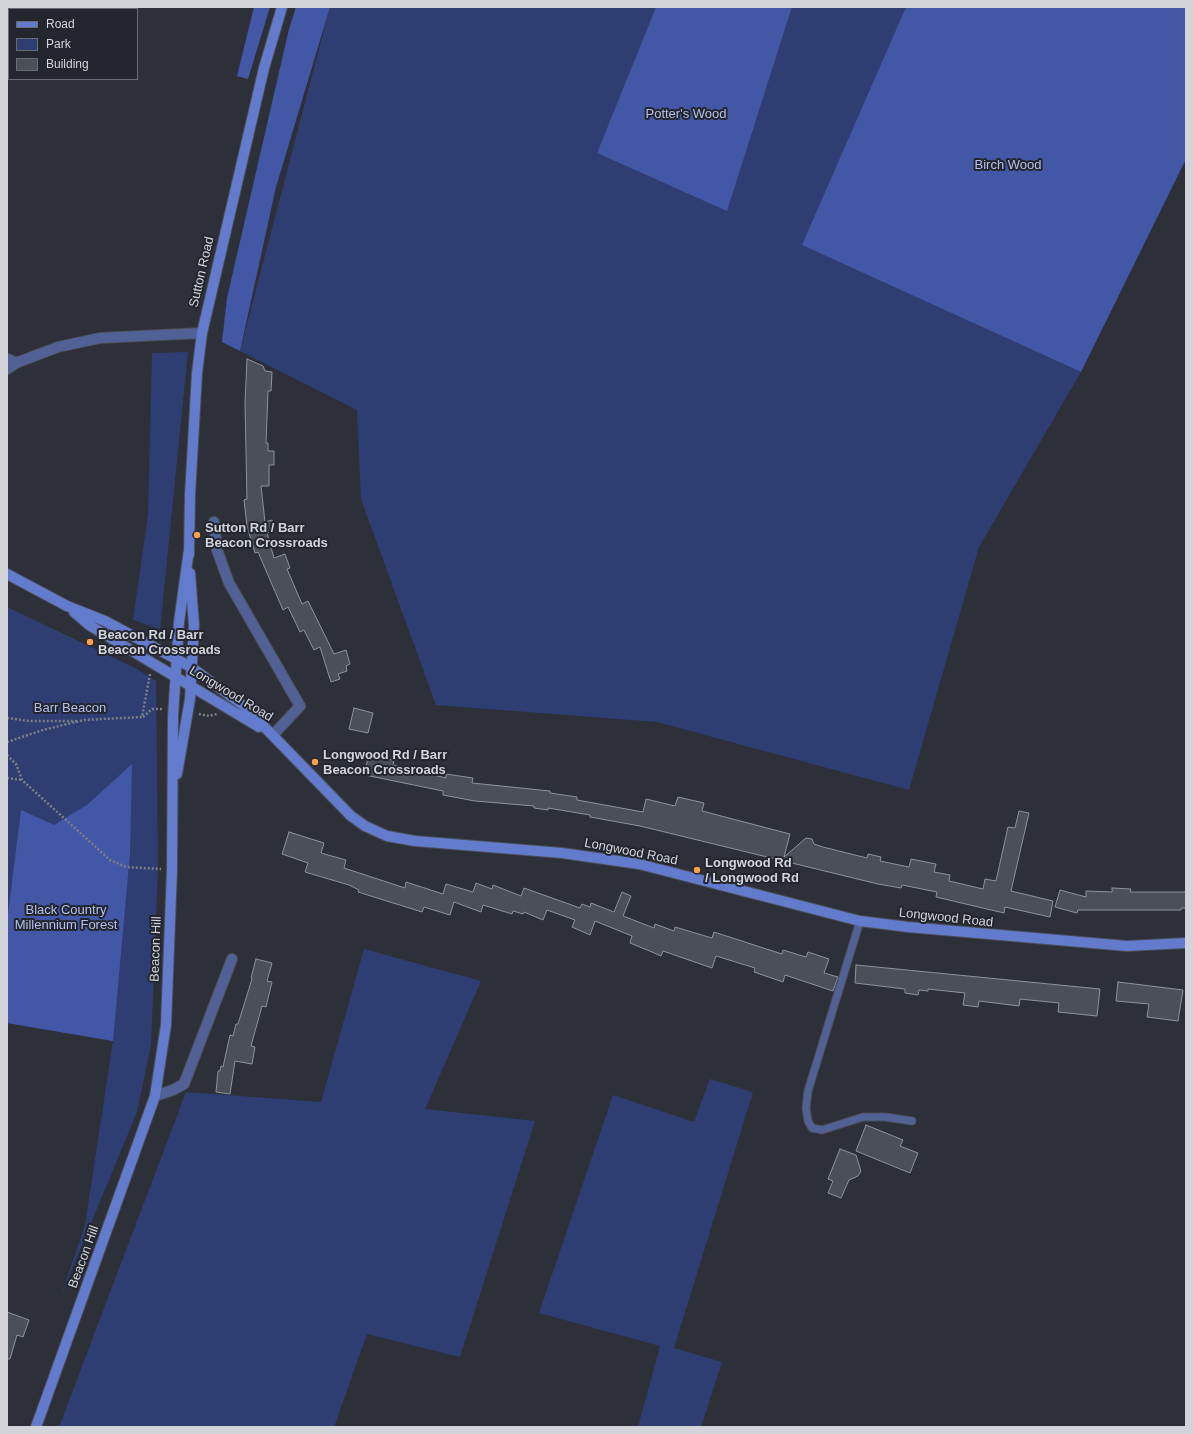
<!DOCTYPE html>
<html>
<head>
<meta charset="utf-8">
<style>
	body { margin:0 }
	#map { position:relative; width:1193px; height:1434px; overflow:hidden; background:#2d3039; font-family:Helvetica,sans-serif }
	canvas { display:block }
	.frame { position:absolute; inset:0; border:8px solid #d2d4da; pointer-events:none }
	.legend { position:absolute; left:8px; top:8px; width:130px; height:72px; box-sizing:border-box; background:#23262f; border:1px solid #696c73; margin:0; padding:5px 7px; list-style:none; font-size:12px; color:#d2d4da }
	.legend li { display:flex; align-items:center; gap:8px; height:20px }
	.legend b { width:20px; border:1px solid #696c73 }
</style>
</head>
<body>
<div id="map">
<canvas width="1193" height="1434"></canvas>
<div class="frame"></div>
<ul class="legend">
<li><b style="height:5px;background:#627bcd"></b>Road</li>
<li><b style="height:11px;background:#2f3e72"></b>Park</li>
<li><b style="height:11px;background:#4b4f58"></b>Building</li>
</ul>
</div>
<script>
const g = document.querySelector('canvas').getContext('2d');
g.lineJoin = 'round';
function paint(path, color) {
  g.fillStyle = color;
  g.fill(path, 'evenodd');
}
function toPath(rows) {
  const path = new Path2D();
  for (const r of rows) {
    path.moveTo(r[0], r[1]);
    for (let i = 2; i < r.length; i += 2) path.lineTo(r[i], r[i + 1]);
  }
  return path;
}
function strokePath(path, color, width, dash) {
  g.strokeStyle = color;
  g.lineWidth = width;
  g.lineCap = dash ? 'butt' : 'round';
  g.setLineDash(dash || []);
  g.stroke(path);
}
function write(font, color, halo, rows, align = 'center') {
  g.font = font + ' Helvetica,sans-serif';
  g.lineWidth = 4;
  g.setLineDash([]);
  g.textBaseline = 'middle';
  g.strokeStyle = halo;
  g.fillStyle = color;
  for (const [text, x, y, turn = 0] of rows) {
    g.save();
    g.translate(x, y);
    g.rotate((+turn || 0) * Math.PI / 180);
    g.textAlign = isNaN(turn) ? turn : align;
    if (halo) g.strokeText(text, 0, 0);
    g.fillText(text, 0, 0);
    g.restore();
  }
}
const green = toPath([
	[330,7,656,7,597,153,727,210,792,7,906,7,803,245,1081,372,979,547,909,790,657,722,436,705,361,499,357,410,240,351],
	[188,352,160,629,133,620,148,515,152,353],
	[7,607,135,668,156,681,158,867,151,1045,137,1112,61,1296,85,1225,113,1041,7,1023],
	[364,949,481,981,425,1109,535,1121,460,1357,367,1334,334,1427,59,1427,186,1092,321,1102],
	[710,1079,753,1092,674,1348,722,1362,701,1427,638,1427,660,1346,539,1313,613,1095,694,1122]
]);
const forest = toPath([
	[254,7,270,7,248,79,237,76],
	[296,7,330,7,276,187,240,351,222,342,227,298,289,29],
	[656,7,792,7,727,211,597,153],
	[906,7,1186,7,1186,159,1081,372,802,245],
	[132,764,130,853,113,1041,7,1023,7,922,21,810,54,825,87,805]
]);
const building = toPath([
	[247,359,263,366,265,371,272,372,271,391,268,391,266,443,268,443,268,451,274,451,274,465,269,465,269,486,261,486,265,522,272,520,274,531,267,533,274,558,285,554,290,568,287,569,302,604,308,601,334,654,346,650,350,664,346,666,347,671,338,674,340,679,331,682,320,647,314,650,304,630,300,632,288,607,283,610,258,552,255,553,247,526,244,500,247,499,245,403,247,359],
	[354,708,373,713,368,733,349,729,354,708],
	[368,756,394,760,393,765,446,778,446,774,473,778,472,783,550,791,550,793,577,797,577,800,643,812,646,799,675,806,678,797,704,803,702,811,790,834,784,857,806,838,812,839,814,844,823,847,867,858,868,854,881,857,880,861,909,867,911,859,936,864,934,872,950,875,949,881,983,889,985,879,996,881,1008,827,1015,828,1019,811,1029,813,1011,891,1053,901,1050,917,1005,907,1004,913,936,897,937,892,902,885,901,888,878,884,640,826,590,817,590,815,548,808,548,810,534,808,534,806,475,801,443,795,443,791,365,775,368,756],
	[289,832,324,843,321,853,346,860,344,868,405,888,406,882,443,894,446,884,473,892,476,883,492,889,493,885,521,896,524,888,580,908,582,904,590,907,591,903,614,912,622,892,631,896,623,916,654,928,655,924,674,931,675,927,712,938,714,932,782,954,783,950,806,957,808,952,829,959,824,973,838,977,833,991,785,975,783,982,754,972,755,968,716,956,712,968,663,951,661,956,652,952,630,943,632,936,595,921,590,935,572,927,575,920,547,910,543,920,524,912,523,914,513,911,512,914,483,905,481,912,454,902,450,915,424,907,422,912,358,892,359,890,349,885,305,872,308,863,282,854,289,832],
	[1112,888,1131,889,1130,892,1186,892,1186,908,1181,908,1181,910,1078,910,1077,913,1055,907,1060,890,1086,897,1086,891,1112,892,1112,888],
	[256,959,272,963,267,981,272,982,266,1007,262,1006,251,1046,255,1047,252,1064,235,1061,230,1094,216,1092,218,1071,220,1071,221,1066,223,1067,230,1035,233,1036,236,1024,238,1024,252,979,251,978,256,959],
	[856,965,1100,989,1097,1016,1058,1012,1059,1003,1020,999,1019,1006,979,1001,978,1007,963,1005,965,993,928,989,928,991,919,990,918,995,905,993,905,989,855,983,856,965],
	[1118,982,1183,990,1178,1021,1147,1017,1149,1004,1116,1001,1118,982],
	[866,1125,903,1140,900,1146,918,1153,910,1173,856,1151,866,1125],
	[840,1149,856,1155,861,1171,858,1176,849,1180,841,1198,828,1193,833,1181,828,1179,840,1149],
	[7,1312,29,1320,23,1337,17,1335,10,1359,7,1359,7,1312]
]);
const path = toPath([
	[199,714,209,716,217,714],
	[143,717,152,709,162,709],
	[7,718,29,721,77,721],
	[7,742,43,730,84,720,142,717,150,674],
	[7,755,16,764,22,780,110,860,126,867,161,869],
	[7,778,22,780]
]);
const lane = toPath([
	[7,357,18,362],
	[860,921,808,1091,806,1108,808,1121,812,1128,822,1130,863,1117,885,1117,912,1121]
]);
const street = toPath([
	[7,369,16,363,58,347,100,338,202,333],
	[214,522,217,550,229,583,300,706,273,735],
	[155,1096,173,1090,184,1084,232,959]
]);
const secondary = toPath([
	[189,555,190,495,197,373,202,333,264,68,282,7],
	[7,574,67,606,105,621,191,667,244,706,351,816,365,826,387,836,415,841,562,853,639,864,860,921,908,927,1127,946,1186,943],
	[74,612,89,625,259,727],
	[177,774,190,699,194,625,190,573],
	[36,1427,155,1096,166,1025,172,870,173,717,179,622,189,550]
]);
const markers = [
	[197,535,4,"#fa9f4e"],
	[90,642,4,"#fa9f4e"],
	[315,762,4,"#fa9f4e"],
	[697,870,4,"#fa9f4e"]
];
const parkNames = [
	["Potter's Wood",686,114],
	["Birch Wood",1008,165],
	["Barr Beacon",70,708],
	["Black Country",66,910],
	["Millennium Forest",66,925]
];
const streetNames = [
	["Sutton Road",202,272,-77],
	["Longwood Road",231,694,31],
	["Longwood Road",631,852,11],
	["Longwood Road",946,918,6],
	["Beacon Hill",156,949,-88],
	["Beacon Hill",84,1257,-70]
];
const poiNames = [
	["Sutton Rd / Barr",205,528],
	["Beacon Crossroads",205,543],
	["Beacon Rd / Barr",98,635],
	["Beacon Crossroads",98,650],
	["Longwood Rd / Barr",323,755],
	["Beacon Crossroads",323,770],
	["Longwood Rd",705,863],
	["/ Longwood Rd",705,878]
];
paint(green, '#2f3e72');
paint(forest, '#4258a7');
paint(building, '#4b4f58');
strokePath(building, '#8e929d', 1);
strokePath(lane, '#4b4e56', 9);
strokePath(street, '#4b4e56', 12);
strokePath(secondary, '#4b4e56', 12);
strokePath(path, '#7c7f86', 2.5, [2, 2]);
strokePath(lane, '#516195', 7);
strokePath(street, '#516195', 10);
strokePath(secondary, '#627bcd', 10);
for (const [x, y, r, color] of markers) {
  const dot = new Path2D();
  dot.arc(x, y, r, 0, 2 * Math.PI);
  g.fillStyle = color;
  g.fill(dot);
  strokePath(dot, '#23262f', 1.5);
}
write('13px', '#b1c0ec', '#23262f', parkNames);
write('13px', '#d2d4da', '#23262f', streetNames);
write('bold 13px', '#d2d4da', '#23262f', poiNames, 'left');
</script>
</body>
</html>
